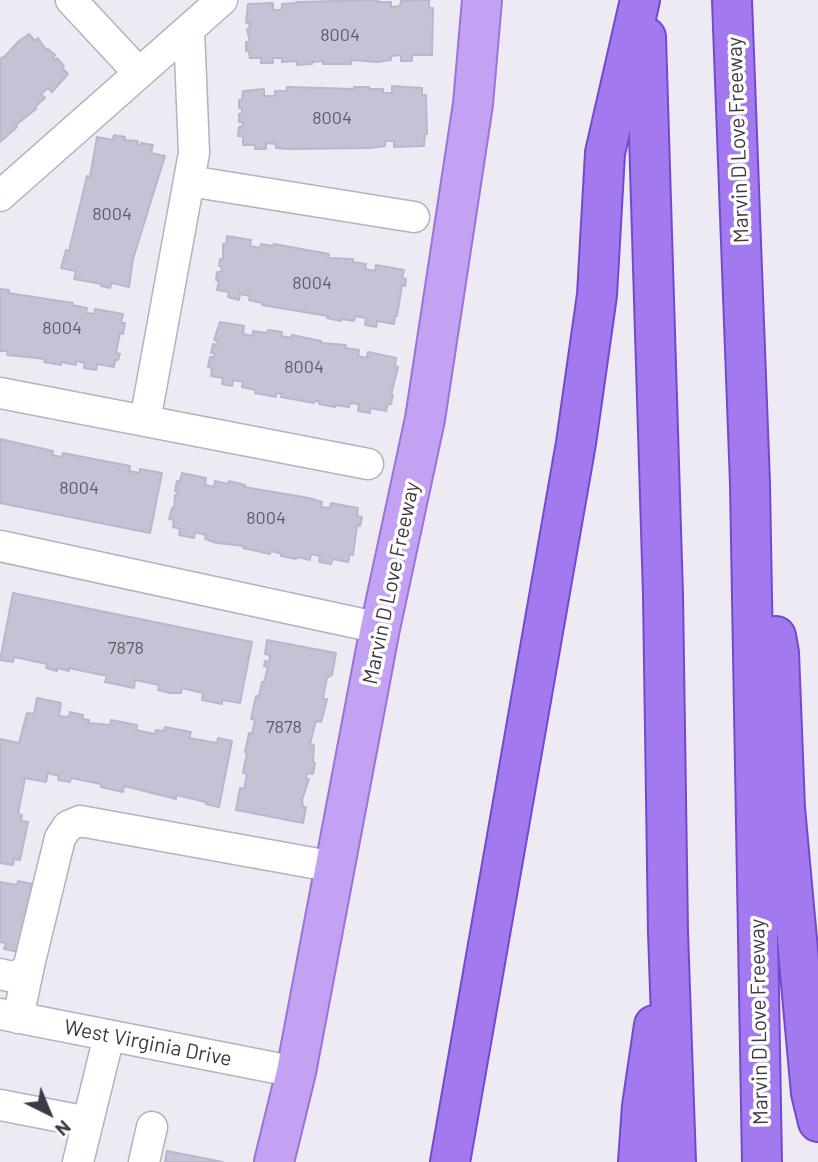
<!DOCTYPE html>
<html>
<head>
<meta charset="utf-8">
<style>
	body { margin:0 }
	#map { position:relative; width:818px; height:1162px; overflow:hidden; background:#eeeaf3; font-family:Barlow,sans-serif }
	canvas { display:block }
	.north { position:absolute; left:14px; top:1078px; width:70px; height:70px; -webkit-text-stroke:5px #fff; paint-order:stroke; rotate:137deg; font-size:19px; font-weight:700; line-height:28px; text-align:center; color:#3d3947 }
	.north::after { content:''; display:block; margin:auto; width:24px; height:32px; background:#3d3947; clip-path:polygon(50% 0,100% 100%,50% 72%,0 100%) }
</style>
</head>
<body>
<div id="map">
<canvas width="818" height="1162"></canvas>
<div class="north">N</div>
</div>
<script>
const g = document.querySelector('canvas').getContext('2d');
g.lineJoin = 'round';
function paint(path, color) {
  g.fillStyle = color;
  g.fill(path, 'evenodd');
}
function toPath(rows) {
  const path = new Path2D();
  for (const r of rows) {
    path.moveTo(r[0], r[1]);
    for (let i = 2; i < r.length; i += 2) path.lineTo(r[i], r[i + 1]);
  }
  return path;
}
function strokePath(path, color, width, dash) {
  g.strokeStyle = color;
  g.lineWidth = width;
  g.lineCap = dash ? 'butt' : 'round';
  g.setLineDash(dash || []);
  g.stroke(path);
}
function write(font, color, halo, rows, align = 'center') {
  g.font = font + ' Barlow,sans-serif';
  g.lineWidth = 7;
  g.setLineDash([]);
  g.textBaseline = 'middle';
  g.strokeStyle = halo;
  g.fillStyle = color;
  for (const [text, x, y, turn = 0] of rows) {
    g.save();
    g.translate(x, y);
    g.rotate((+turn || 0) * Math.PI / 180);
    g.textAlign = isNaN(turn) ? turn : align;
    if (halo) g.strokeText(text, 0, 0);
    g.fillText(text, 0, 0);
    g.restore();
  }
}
const building = toPath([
	[378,0,378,2,391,2,391,7,400,6,401,1,429,0,429,8,433,8,432,55,412,55,412,61,401,61,401,55,391,56,391,60,377,62,351,60,351,64,323,64,323,61,312,62,312,64,297,65,297,61,282,62,282,58,273,58,273,63,261,63,261,58,250,58,249,51,246,51,246,42,250,42,247,29,250,29,249,22,246,23,248,4,273,3,273,10,282,10,282,4,296,3,296,2,378,0],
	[29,34,35,41,38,38,46,50,48,49,55,55,53,57,55,60,57,58,64,66,62,68,68,74,52,92,48,88,41,94,45,98,35,107,36,109,16,125,17,127,0,142,0,59,5,56,19,41,29,34],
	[392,86,422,88,422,95,426,95,427,134,425,134,424,146,394,147,394,141,385,141,385,146,370,148,289,149,276,148,276,144,266,143,266,149,255,149,255,145,243,145,243,136,238,136,239,127,242,127,243,122,239,122,239,114,242,113,242,108,239,108,239,100,242,100,243,91,264,89,264,96,275,96,275,91,287,91,287,87,354,89,354,87,369,87,369,89,383,89,383,93,392,93,392,86],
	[114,135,125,137,124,140,138,141,137,145,140,145,141,143,153,145,151,153,165,156,133,259,129,287,112,283,110,288,101,286,102,284,74,279,76,271,61,268,66,250,69,251,87,176,90,177,97,137,113,140,114,135],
	[227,236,251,240,250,246,260,248,261,244,273,246,274,244,329,254,328,258,353,259,353,262,366,264,365,269,375,271,376,265,404,270,402,278,406,279,405,286,402,285,397,316,395,316,394,324,377,321,376,327,365,325,366,318,355,316,354,321,342,319,341,321,327,318,328,316,262,305,262,303,249,300,250,296,240,294,239,300,228,297,229,292,217,290,219,281,216,280,217,272,221,272,222,267,219,266,220,259,223,259,223,244,226,244,227,236],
	[0,289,9,290,8,293,73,303,72,305,87,308,86,313,94,314,95,309,123,314,121,323,125,323,123,334,120,333,116,353,120,354,118,360,115,360,114,367,97,364,96,370,84,368,85,363,76,361,76,365,62,362,61,365,44,362,45,359,7,355,8,351,0,351,0,289],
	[220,322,244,326,243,334,252,336,253,331,267,333,268,330,282,332,281,336,292,338,292,335,321,341,321,343,346,345,345,348,359,350,358,356,367,358,368,352,396,358,395,366,398,367,391,395,393,395,391,404,388,404,386,411,370,408,370,413,358,411,359,404,350,403,349,407,336,405,335,407,319,404,319,401,315,401,314,403,281,397,282,394,276,393,276,397,255,393,256,390,242,387,243,382,233,380,232,386,222,384,223,378,211,376,212,368,208,367,210,357,214,357,215,354,211,353,213,344,217,345,218,341,214,340,220,322],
	[0,439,53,451,52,455,62,457,63,453,130,466,129,471,140,473,140,469,162,473,150,533,0,503,0,439],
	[182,473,206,478,205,485,214,487,215,481,228,484,229,481,245,485,244,487,309,498,322,502,321,507,330,508,331,503,358,508,357,516,362,517,360,526,357,525,353,555,350,554,348,562,333,559,331,564,319,562,320,556,311,554,310,560,297,557,296,559,281,556,282,554,271,551,270,554,243,548,244,546,217,543,205,539,206,535,195,532,194,538,179,535,180,529,173,527,174,520,169,519,172,508,174,509,175,495,177,495,178,492,175,491,177,481,180,481,182,473],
	[13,593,252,642,240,703,222,700,222,704,202,700,203,693,182,688,181,693,170,693,158,690,159,685,135,680,134,688,105,682,107,676,69,668,69,671,57,668,57,671,46,668,47,664,14,657,13,662,0,660,13,593],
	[267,640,336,653,332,675,327,678,324,693,323,699,327,699,324,712,321,722,316,721,310,744,314,745,313,762,315,763,313,774,307,773,306,779,309,779,302,800,303,807,306,807,303,823,236,810,240,788,244,789,247,774,243,773,247,752,245,752,249,733,252,734,255,720,251,719,256,696,259,696,262,682,264,682,268,667,264,666,265,661,269,662,270,655,265,654,267,640],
	[37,698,61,703,59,716,69,717,70,712,83,715,82,719,89,720,89,723,110,725,111,720,137,725,136,730,155,734,156,730,164,731,165,727,191,732,189,738,217,743,218,738,232,741,219,807,206,804,206,802,176,795,176,799,124,786,123,792,101,787,101,784,71,778,70,782,58,780,59,776,48,773,46,782,25,778,18,814,22,815,21,821,28,822,20,860,14,859,13,865,0,863,0,739,19,743,27,713,34,714,37,698],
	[18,881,32,884,19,952,4,949,6,943,0,942,0,882,17,885,18,881],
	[167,1151,223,1162,165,1162,167,1151]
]);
const minor = toPath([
	[71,0,139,73],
	[189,181,414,217],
	[0,196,222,0],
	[0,393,368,464],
	[145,421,194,153,189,29],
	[0,546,380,628],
	[0,974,13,977,28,971],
	[0,1014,296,1072],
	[18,1018,30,961,60,838,68,826,80,821,335,867],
	[0,1105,88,1122],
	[78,1162,109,1036],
	[144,1162,152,1127]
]);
const major = toPath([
	[274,1162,296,1072,380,628,425,419,473,104,482,0]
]);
const highway = toPath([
	[732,0,750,484,762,1162],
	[646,37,663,595,668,932,676,1162],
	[776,636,779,653,785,808,811,1093,818,1122],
	[450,1162,576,443,597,295,605,153,640,0],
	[638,1162,642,1106,654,1025]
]);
const numberNames = [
	["8004",340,35],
	["8004",332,118],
	["8004",112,214],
	["8004",312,283],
	["8004",62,328],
	["8004",304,367],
	["8004",79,488],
	["8004",266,518],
	["7878",126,648],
	["7878",284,727]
];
const streetNames = [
	["Marvin D Love Freeway",738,140,-92],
	["Marvin D Love Freeway",391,583,-78],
	["Marvin D Love Freeway",759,1022,-91],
	["West Virginia Drive",148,1043,11]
];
paint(building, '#c6c1d4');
strokePath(building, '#bcb5ce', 2);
strokePath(minor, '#b6b0c1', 33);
strokePath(major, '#9a74d8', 42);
strokePath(highway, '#734ace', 42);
strokePath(minor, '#fff', 30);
strokePath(major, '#c3a2f4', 38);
strokePath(highway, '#a379ef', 38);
write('18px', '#5f5b6a', null, numberNames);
write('21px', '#3d3947', '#fff', streetNames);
</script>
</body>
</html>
